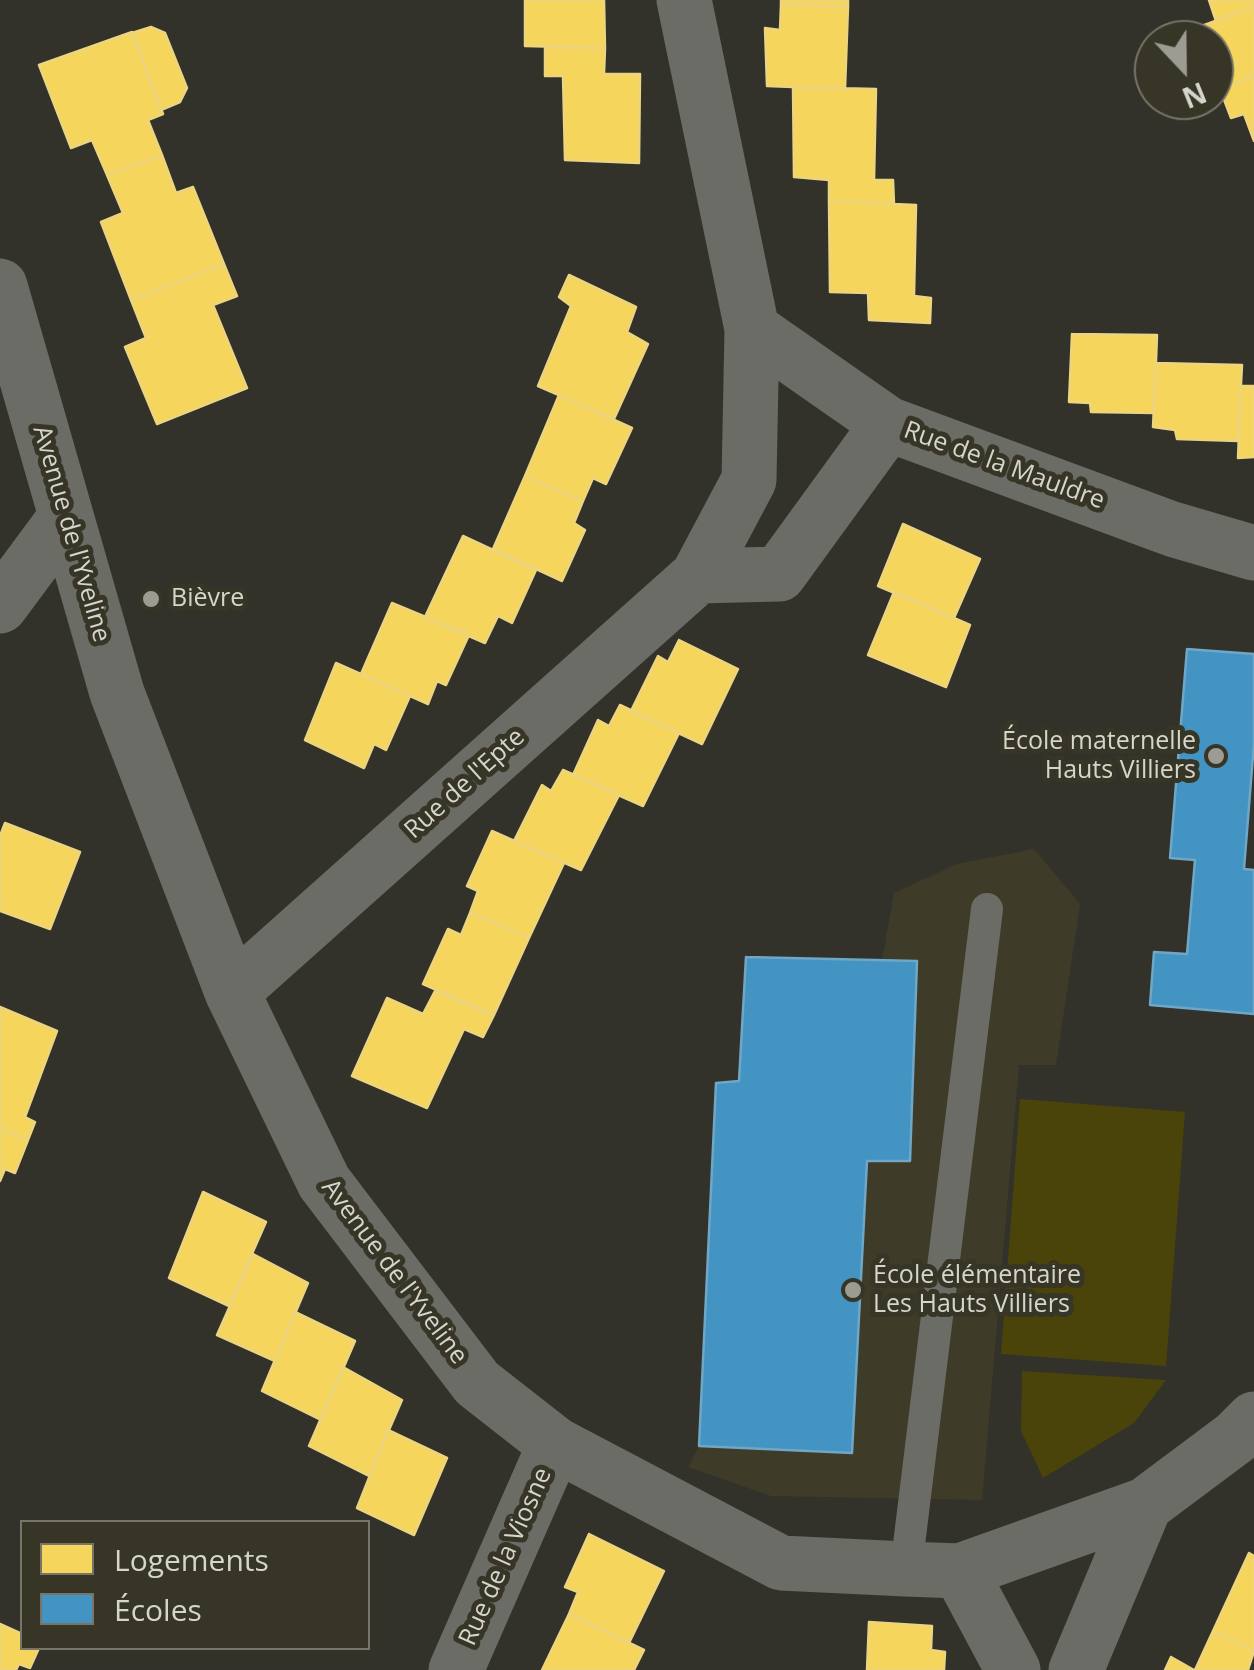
<!DOCTYPE html>
<html>
<head>
<meta charset="utf-8">
<style>
	body { margin:0 }
	#map { position:relative; width:1254px; height:1670px; overflow:hidden; background:#33322a; font-family:"Open Sans",sans-serif }
	canvas { display:block }
	.legend { position:absolute; left:20px; top:1520px; width:350px; height:130px; box-sizing:border-box; background:#373526; border:2px solid #777568; margin:0; padding:12px 18px; list-style:none; font-size:30px; color:#d6d5cc }
	.legend li { display:flex; align-items:center; gap:20px; height:50px }
	.legend b { width:50px; border:2px solid #777568 }
	.north { position:absolute; left:1134px; top:20px; width:100px; height:100px; box-sizing:border-box; background:#373526; border:2px solid #777568; border-radius:50%; rotate:158deg; font-size:28px; font-weight:700; line-height:40px; text-align:center; color:#d6d5cc }
	.north::after { content:''; display:block; margin:auto; width:35px; height:45px; background:#9d9c93; clip-path:polygon(50% 0,100% 100%,50% 72%,0 100%) }
</style>
</head>
<body>
<div id="map">
<canvas width="1254" height="1670"></canvas>
<ul class="legend">
<li><b style="height:28px;background:#f6d55c"></b>Logements</li>
<li><b style="height:28px;background:#4393c3"></b>Écoles</li>
</ul>
<div class="north">N</div>
</div>
<script>
const g = document.querySelector('canvas').getContext('2d');
g.lineJoin = 'round';
function paint(path, color) {
  g.fillStyle = color;
  g.fill(path, 'evenodd');
}
function toPath(rows) {
  const path = new Path2D();
  for (const r of rows) {
    path.moveTo(r[0], r[1]);
    for (let i = 2; i < r.length; i += 2) path.lineTo(r[i], r[i + 1]);
  }
  return path;
}
function strokePath(path, color, width, dash) {
  g.strokeStyle = color;
  g.lineWidth = width;
  g.lineCap = dash ? 'butt' : 'round';
  g.setLineDash(dash || []);
  g.stroke(path);
}
function write(font, color, halo, rows, align = 'center') {
  g.font = font + ' "Open Sans",sans-serif';
  g.lineWidth = 10;
  g.setLineDash([]);
  g.textBaseline = 'middle';
  g.strokeStyle = halo;
  g.fillStyle = color;
  for (const [text, x, y, turn = 0] of rows) {
    g.save();
    g.translate(x, y);
    g.rotate((+turn || 0) * Math.PI / 180);
    g.textAlign = isNaN(turn) ? turn : align;
    if (halo) g.strokeText(text, 0, 0);
    g.fillText(text, 0, 0);
    g.restore();
  }
}
const built = toPath([
	[1034,849,1080,904,1056,1065,1019,1065,982,1500,771,1496,688,1467,699,1446,716,1083,739,1080,746,957,882,961,894,893,957,864]
]);
const green = toPath([
	[1020,1099,1185,1112,1166,1366,1001,1354],
	[1022,1371,1166,1380,1134,1423,1043,1478,1021,1431]
]);
const homes = toPath([
	[525,0,604,0,605,48,525,46,525,0],
	[781,0,848,0,848,7,781,5,781,0],
	[1209,0,1254,0,1254,7,1216,21,1209,0],
	[781,5,848,7,845,89,767,86,765,28,780,30,781,5],
	[1254,7,1254,76,1220,89,1214,75,1214,40,1200,40,1196,28,1254,7],
	[151,27,165,33,187,88,180,102,161,110,132,33,151,27],
	[132,32,163,114,148,120,162,155,107,175,92,140,71,148,39,65,132,32],
	[545,47,605,48,604,74,640,74,639,163,565,160,563,76,545,76,545,47],
	[1254,76,1254,141,1244,114,1231,118,1220,89,1254,76],
	[793,87,876,89,874,180,893,180,894,204,829,201,829,180,794,177,793,87],
	[162,155,176,193,193,187,224,264,131,300,101,222,123,213,107,175,162,155],
	[829,201,916,205,914,296,931,298,930,323,869,320,868,293,830,292,829,201],
	[224,264,237,296,213,305,247,388,157,424,125,347,146,338,131,300,224,264],
	[569,275,636,307,627,332,648,344,614,419,538,386,571,306,559,297,569,275],
	[1072,334,1157,335,1154,413,1091,412,1090,403,1069,402,1072,334],
	[1156,363,1242,365,1238,441,1177,439,1175,430,1153,427,1156,363],
	[1241,386,1254,386,1254,457,1238,458,1241,386],
	[559,395,632,428,606,484,593,478,583,501,525,476,559,395],
	[525,476,583,501,574,523,585,530,562,581,493,549,525,476],
	[903,524,980,559,954,618,878,586,903,524],
	[463,536,536,570,512,623,498,616,485,643,425,617,463,536],
	[894,592,970,625,946,687,868,655,894,592],
	[392,603,469,635,446,685,437,681,428,704,361,674,392,603],
	[679,640,738,669,702,744,631,711,658,656,668,662,679,640],
	[336,663,410,696,386,750,374,744,364,768,305,740,336,663],
	[620,705,679,733,643,806,573,775,598,720,609,726,620,705],
	[563,770,619,795,581,870,514,841,542,785,551,791,563,770],
	[5,823,80,852,50,929,0,911,0,836,5,823],
	[492,831,564,863,529,938,470,913,478,891,467,886,492,831],
	[470,913,529,938,494,1015,423,984,448,929,461,935,470,913],
	[435,991,494,1015,483,1037,464,1029,427,1108,352,1076,387,998,423,1014,435,991],
	[0,1007,57,1031,25,1117,35,1122,28,1140,0,1129,0,1007],
	[0,1129,28,1140,15,1173,5,1169,0,1181,0,1129],
	[203,1192,266,1222,229,1306,169,1278,203,1192],
	[253,1254,308,1283,275,1361,217,1335,253,1254],
	[295,1312,355,1341,321,1420,262,1391,295,1312],
	[343,1367,402,1400,369,1476,309,1446,343,1367],
	[388,1430,447,1458,414,1535,357,1508,388,1430],
	[589,1534,664,1571,629,1643,569,1614,578,1592,565,1587,589,1534],
	[1249,1553,1254,1556,1254,1651,1213,1631,1249,1553],
	[569,1614,644,1650,634,1670,542,1670,569,1614],
	[869,1622,932,1626,931,1650,945,1652,944,1670,867,1670,869,1622],
	[0,1624,22,1634,22,1648,39,1648,30,1668,19,1664,16,1670,0,1670,0,1624],
	[1213,1631,1254,1651,1248,1670,1195,1670,1213,1631],
	[1171,1657,1194,1670,1165,1670,1171,1657]
]);
const schools = toPath([
	[1187,649,1254,654,1254,743,1244,869,1254,870,1254,1014,1150,1005,1154,952,1187,954,1195,860,1170,858,1187,649],
	[746,957,917,961,910,1161,867,1161,852,1453,699,1446,716,1083,739,1081,746,957]
]);
const service = toPath([
	[906,1569,987,909]
]);
const minor = toPath([
	[684,0,752,329,888,424,1172,529,1254,553],
	[0,286,117,693,232,992,324,1182,477,1383,555,1444,781,1563,906,1569,960,1571,1145,1505,1236,1437,1254,1419],
	[698,576,779,574,888,424],
	[0,606,66,517],
	[232,992,698,576,749,480,752,329],
	[960,1571,1013,1670],
	[456,1670,555,1444],
	[1076,1670,1145,1505]
]);
const markers = [
	[151,599,10,"#9d9c93"],
	[1216,756,10,"#9d9c93"],
	[853,1290,10,"#9d9c93"]
];
const streetNames = [
	["Rue de la Mauldre",1004,466,20],
	["Avenue de l'Yveline",71,534,74],
	["Rue de l'Epte",465,784,-42],
	["Avenue de l'Yveline",394,1272,53],
	["Rue de la Viosne",506,1557,-66]
];
const poiNames = [
	["Bièvre",171,599],
	["École maternelle",1196,742,"right"],
	["Hauts Villiers",1196,771,"right"],
	["École élémentaire",873,1276],
	["Les Hauts Villiers",873,1305]
];
paint(built, '#3e3c28');
paint(green, '#4a440a');
paint(homes, '#f6d55c');
strokePath(homes, '#ecd57e', 2.5);
paint(schools, '#4393c3');
strokePath(schools, '#6fa7c6', 2.5);
strokePath(service, '#6c6c67', 32);
strokePath(minor, '#6c6c67', 55);
for (const [x, y, r, color] of markers) {
  const dot = new Path2D();
  dot.arc(x, y, r, 0, 2 * Math.PI);
  g.fillStyle = color;
  g.fill(dot);
  strokePath(dot, '#373526', 4);
}
write('25px', '#d6d5cc', '#373526', streetNames);
write('25px', '#d6d5cc', '#373526', poiNames, 'left');
</script>
</body>
</html>
